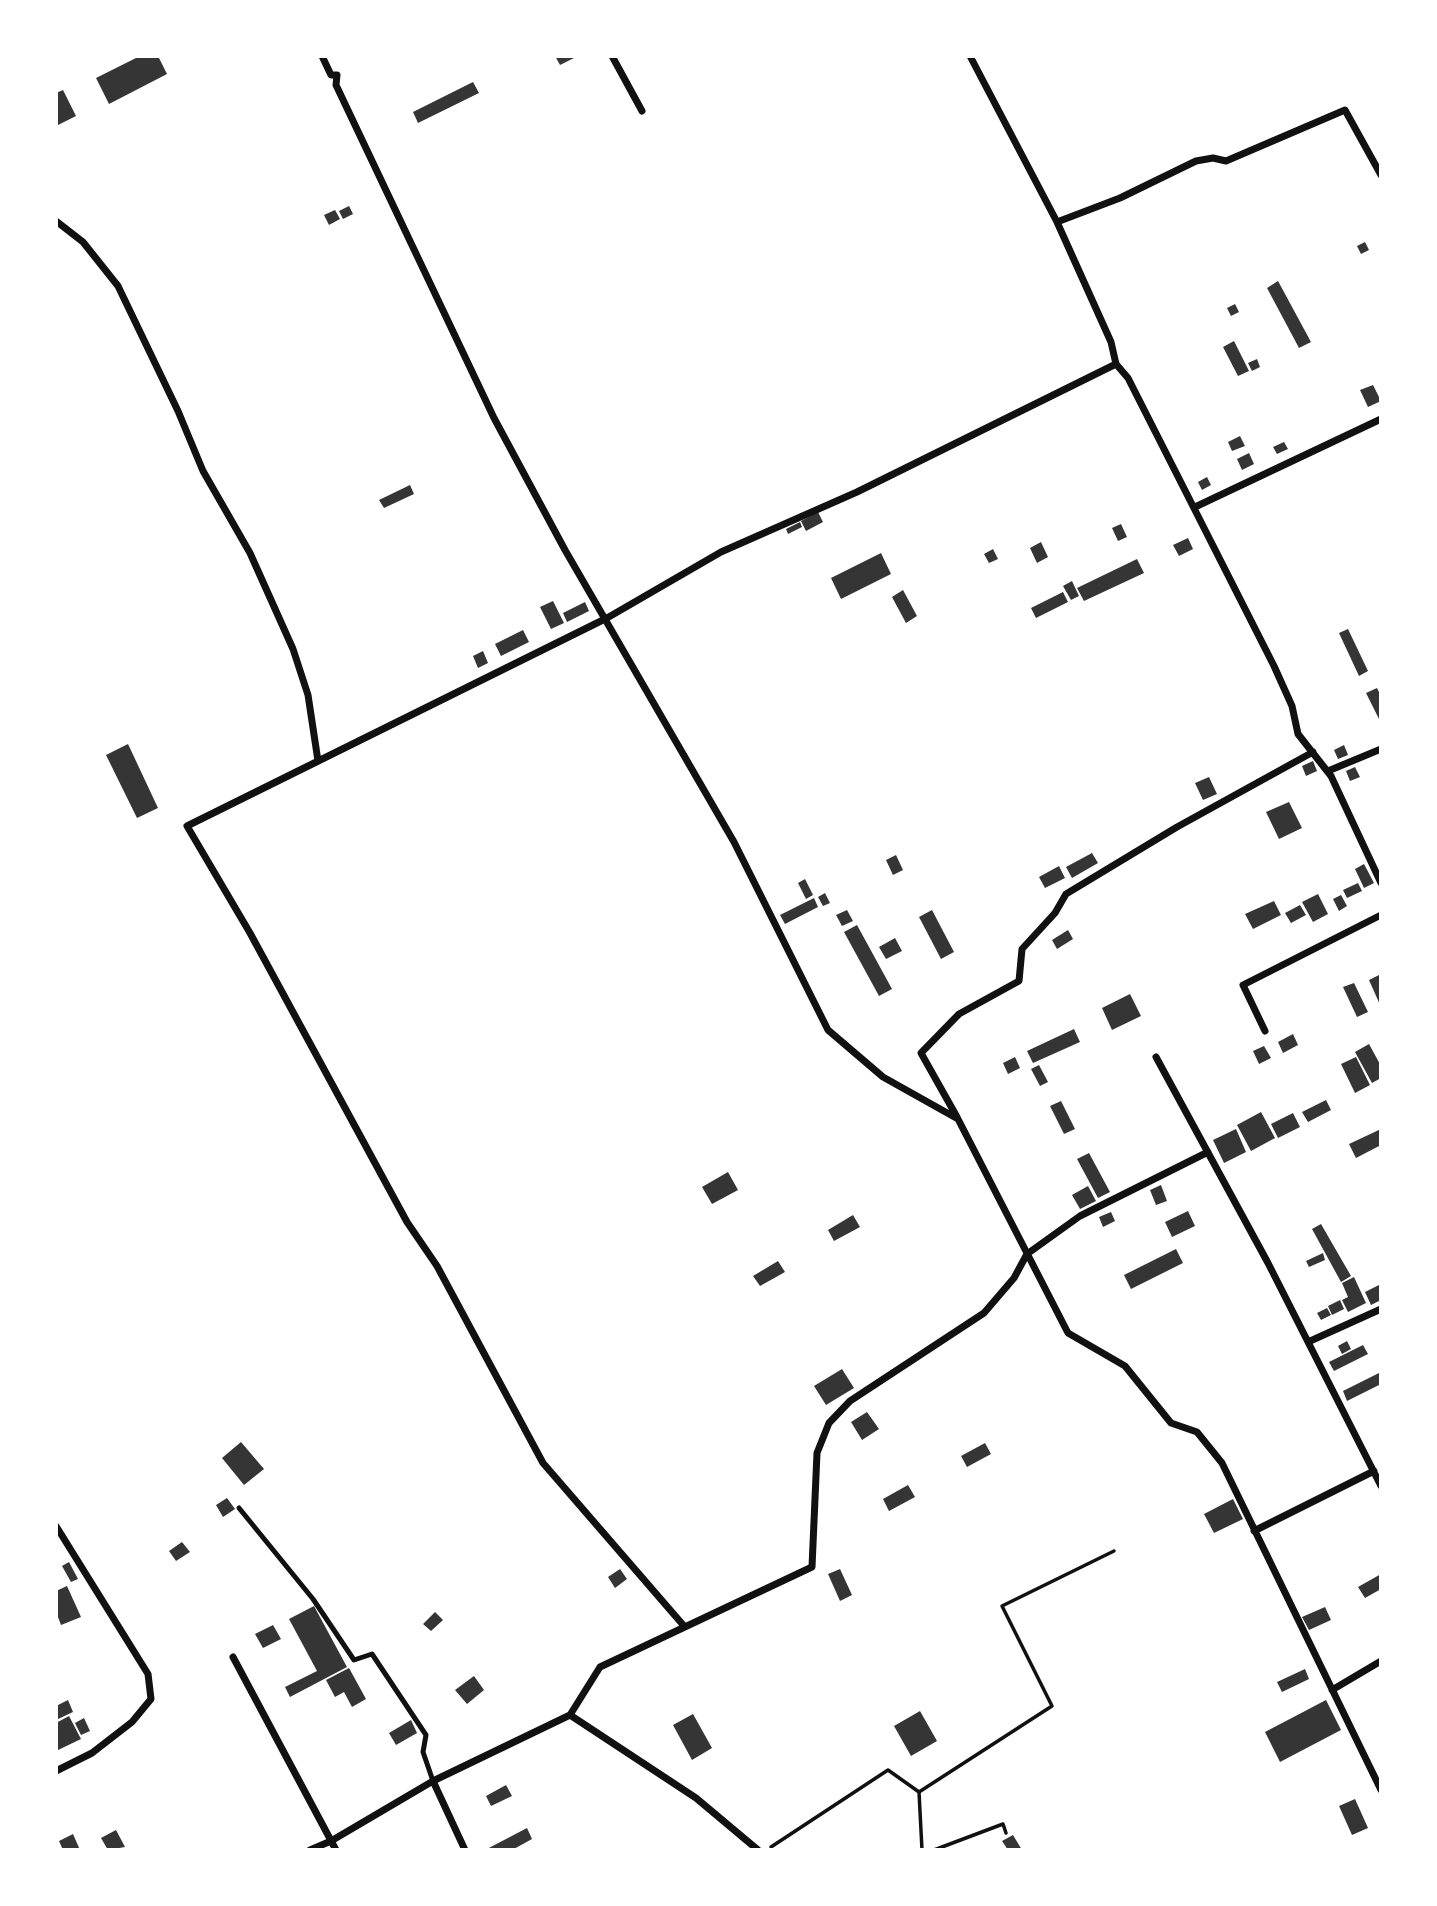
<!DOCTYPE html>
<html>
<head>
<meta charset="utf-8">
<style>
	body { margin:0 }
	#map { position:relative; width:1437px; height:1906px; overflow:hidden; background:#fff; font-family:"Libre Baskerville",serif }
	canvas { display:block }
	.frame { position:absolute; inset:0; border:58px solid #fff; pointer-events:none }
</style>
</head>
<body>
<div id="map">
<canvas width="1437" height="1906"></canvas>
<div class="frame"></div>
</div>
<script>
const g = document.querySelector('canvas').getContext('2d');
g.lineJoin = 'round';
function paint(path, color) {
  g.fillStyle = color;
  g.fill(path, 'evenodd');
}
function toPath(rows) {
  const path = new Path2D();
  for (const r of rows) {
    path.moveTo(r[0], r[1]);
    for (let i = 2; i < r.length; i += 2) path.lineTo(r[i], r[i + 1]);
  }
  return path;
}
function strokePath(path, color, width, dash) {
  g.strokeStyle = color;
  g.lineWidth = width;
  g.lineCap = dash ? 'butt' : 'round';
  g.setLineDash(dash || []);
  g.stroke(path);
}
const building = toPath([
	[140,56,158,56,167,74,109,104,96,78],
	[555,56,578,56,560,65],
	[473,82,479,93,418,123,413,112],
	[63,90,76,116,56,126,56,93],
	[349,206,353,214,343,219,339,211],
	[335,210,340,219,329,225,324,215],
	[1365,242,1369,250,1361,254,1357,246],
	[1278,281,1311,342,1299,348,1267,288],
	[1235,304,1239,312,1231,316,1227,308],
	[1234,341,1249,371,1238,376,1223,347],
	[1257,359,1260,367,1252,371,1248,363],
	[1373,385,1381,401,1368,407,1360,390],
	[1240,436,1245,446,1232,451,1228,442],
	[1284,442,1288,449,1277,454,1273,447],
	[1249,453,1254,464,1242,470,1237,459],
	[1207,477,1211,485,1202,490,1198,482],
	[410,485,414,494,384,508,379,500],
	[818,512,823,522,806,531,801,521],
	[800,522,802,527,788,534,786,529],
	[1121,524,1127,537,1118,541,1112,528],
	[1188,538,1193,549,1179,556,1173,545],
	[1041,542,1048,557,1037,563,1030,548],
	[993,549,998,559,989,563,984,554],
	[881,553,891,574,841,599,831,578],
	[1137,559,1144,573,1084,601,1077,588],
	[1072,581,1079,596,1071,600,1063,586],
	[903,590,917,616,906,623,892,597],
	[1063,592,1068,602,1036,618,1031,608],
	[553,601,564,623,551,629,540,607],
	[585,602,589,611,567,622,563,613],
	[1348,629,1368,671,1359,676,1339,633],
	[523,630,529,642,501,656,495,644],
	[483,651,488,663,478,668,473,656],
	[1377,688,1381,696,1381,723,1366,693],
	[128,744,158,808,137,818,106,755],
	[1344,745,1348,755,1338,759,1334,750],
	[1313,761,1317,771,1306,776,1302,766],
	[1355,767,1360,777,1350,781,1346,771],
	[1209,777,1217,794,1203,800,1195,783],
	[1289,802,1302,828,1279,839,1266,812],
	[1092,853,1098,863,1072,878,1066,867],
	[896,855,903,870,893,875,886,860],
	[1364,864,1374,883,1364,888,1355,869],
	[1059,866,1065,878,1045,888,1039,877],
	[805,879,813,895,806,899,798,883],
	[1358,883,1362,891,1347,898,1343,890],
	[825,893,830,903,823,906,818,897],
	[1318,894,1328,914,1313,922,1302,902],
	[1341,895,1347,906,1339,911,1333,899],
	[814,898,818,907,785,924,780,915],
	[1274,901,1281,915,1253,929,1245,914],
	[1300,905,1306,915,1291,923,1285,913],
	[847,910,853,921,842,926,836,915],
	[932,910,954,952,941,959,919,917],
	[857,925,892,989,879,996,844,932],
	[1068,930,1073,939,1057,949,1052,940],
	[895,938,902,951,886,959,879,947],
	[1381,974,1381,1007,1369,980],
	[1354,983,1368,1012,1357,1017,1343,987],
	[1130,994,1141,1016,1112,1030,1102,1008],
	[1074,1029,1080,1042,1033,1063,1027,1051],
	[1293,1034,1298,1045,1283,1053,1278,1042],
	[1369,1044,1381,1066,1381,1078,1372,1083,1355,1052],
	[1264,1046,1271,1058,1259,1064,1253,1051],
	[1015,1057,1020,1068,1008,1074,1003,1063],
	[1356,1057,1370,1085,1355,1093,1341,1064],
	[1039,1065,1048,1082,1040,1086,1031,1069],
	[1326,1100,1331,1110,1308,1122,1302,1112],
	[1061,1101,1075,1129,1064,1134,1050,1106],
	[1261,1112,1275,1138,1251,1151,1237,1125],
	[1293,1113,1300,1127,1278,1138,1271,1124],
	[1236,1129,1246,1152,1224,1163,1213,1140],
	[1381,1129,1381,1145,1356,1158,1349,1144],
	[1089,1153,1110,1192,1098,1198,1077,1159],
	[728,1172,738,1190,712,1204,702,1187],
	[1161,1185,1167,1201,1156,1205,1150,1190],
	[1088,1186,1096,1201,1080,1209,1072,1195],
	[1188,1211,1195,1226,1172,1237,1165,1222],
	[1111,1212,1115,1221,1103,1227,1099,1217],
	[853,1215,860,1227,834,1241,828,1230],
	[1321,1224,1351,1276,1341,1282,1312,1229],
	[1176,1249,1183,1263,1131,1289,1124,1275],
	[1323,1253,1325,1260,1309,1267,1306,1261],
	[778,1261,785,1272,760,1286,753,1276],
	[1354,1277,1366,1303,1348,1312,1342,1300,1348,1297,1342,1283],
	[1381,1284,1381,1300,1371,1305,1365,1292],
	[1340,1300,1344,1309,1332,1315,1328,1306],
	[1327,1308,1331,1315,1321,1320,1317,1313],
	[1347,1341,1351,1349,1342,1354,1338,1346],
	[1363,1345,1368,1354,1334,1371,1329,1362],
	[842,1369,854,1388,826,1405,814,1386],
	[1381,1372,1381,1384,1347,1401,1343,1391],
	[867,1412,879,1429,862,1440,851,1422],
	[241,1442,264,1469,244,1485,222,1458],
	[985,1443,991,1454,967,1467,961,1456],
	[908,1485,915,1497,889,1511,883,1499],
	[227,1498,235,1509,223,1517,216,1505],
	[1233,1499,1243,1519,1214,1533,1204,1514],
	[182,1542,190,1552,176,1561,169,1551],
	[69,1562,78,1579,71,1582,62,1566],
	[620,1569,627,1579,615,1588,608,1577],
	[840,1569,852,1595,840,1601,828,1574],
	[1381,1574,1381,1589,1365,1598,1358,1587],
	[67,1586,81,1617,61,1625,56,1612,56,1591],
	[314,1606,347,1667,290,1697,285,1687,317,1671,289,1619],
	[1325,1607,1331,1620,1309,1630,1302,1617],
	[435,1612,443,1620,431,1631,423,1624],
	[273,1625,281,1639,263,1648,255,1634],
	[349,1668,366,1699,352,1707,344,1692,335,1697,326,1680],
	[1305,1669,1309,1679,1282,1692,1277,1682],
	[474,1676,484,1690,467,1704,455,1690],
	[68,1700,73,1712,56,1720,56,1706],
	[1326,1700,1341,1730,1280,1762,1265,1732],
	[920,1711,937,1741,911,1756,894,1726],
	[693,1714,712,1748,692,1760,673,1725],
	[69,1716,81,1739,56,1751,56,1723],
	[84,1718,90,1731,81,1735,75,1723],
	[411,1720,417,1733,396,1745,389,1733],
	[506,1785,512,1796,491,1806,486,1796],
	[1355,1799,1368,1828,1352,1835,1339,1806],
	[527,1828,532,1839,512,1850,485,1850],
	[116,1830,125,1847,108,1850,101,1838],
	[73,1834,80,1850,63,1850,59,1841],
	[1013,1835,1022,1850,1008,1850,1002,1841]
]);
const path = toPath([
	[919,1792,1052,1706,1002,1606,1114,1551],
	[771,1847,888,1770,919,1792,922,1850],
	[934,1850,1003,1824,1006,1833]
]);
const service = toPath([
	[239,1508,313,1599,354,1660,372,1654,426,1735,423,1752,433,1781]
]);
const minor = toPath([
	[322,56,331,75,337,75,336,85,494,418,565,550,734,842,828,1030,883,1077,958,1119,1068,1333,1125,1366,1171,1423,1197,1432,1222,1463,1381,1790],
	[612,56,642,111],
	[970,56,1057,222,1111,342,1116,364,1128,378,1274,666,1292,706,1298,734,1331,776,1381,883],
	[56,221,83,242,118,286,178,411,203,471,250,553,293,649,308,695,318,761],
	[1057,222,1120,198,1196,161,1213,158,1226,161,1345,110,1381,175],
	[1195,507,1381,419],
	[1328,771,1381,749],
	[1265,1031,1243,985,1381,915],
	[1156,1057,1268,1263,1381,1486],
	[957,1117,921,1053,959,1014,1019,981,1022,949,1055,913,1066,894,1177,827,1313,752],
	[1308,1342,1381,1309],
	[56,1526,148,1674,151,1699,132,1722,92,1753,56,1771],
	[1254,1531,1374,1471],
	[684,1626,543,1463,437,1266,407,1222,250,933,187,826,607,618,721,552,857,492,1116,364],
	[233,1657,336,1850],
	[1332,1690,1381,1661],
	[570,1715,696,1798,758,1850],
	[433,1781,465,1850],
	[310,1850,331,1841,433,1781,570,1715,600,1667,812,1567,817,1453,829,1423,850,1401,984,1313,1014,1278,1027,1254,1080,1216,1208,1152]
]);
paint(building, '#353535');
strokePath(path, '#111', 3.5);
strokePath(service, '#111', 5);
strokePath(minor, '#111', 7);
</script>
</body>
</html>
